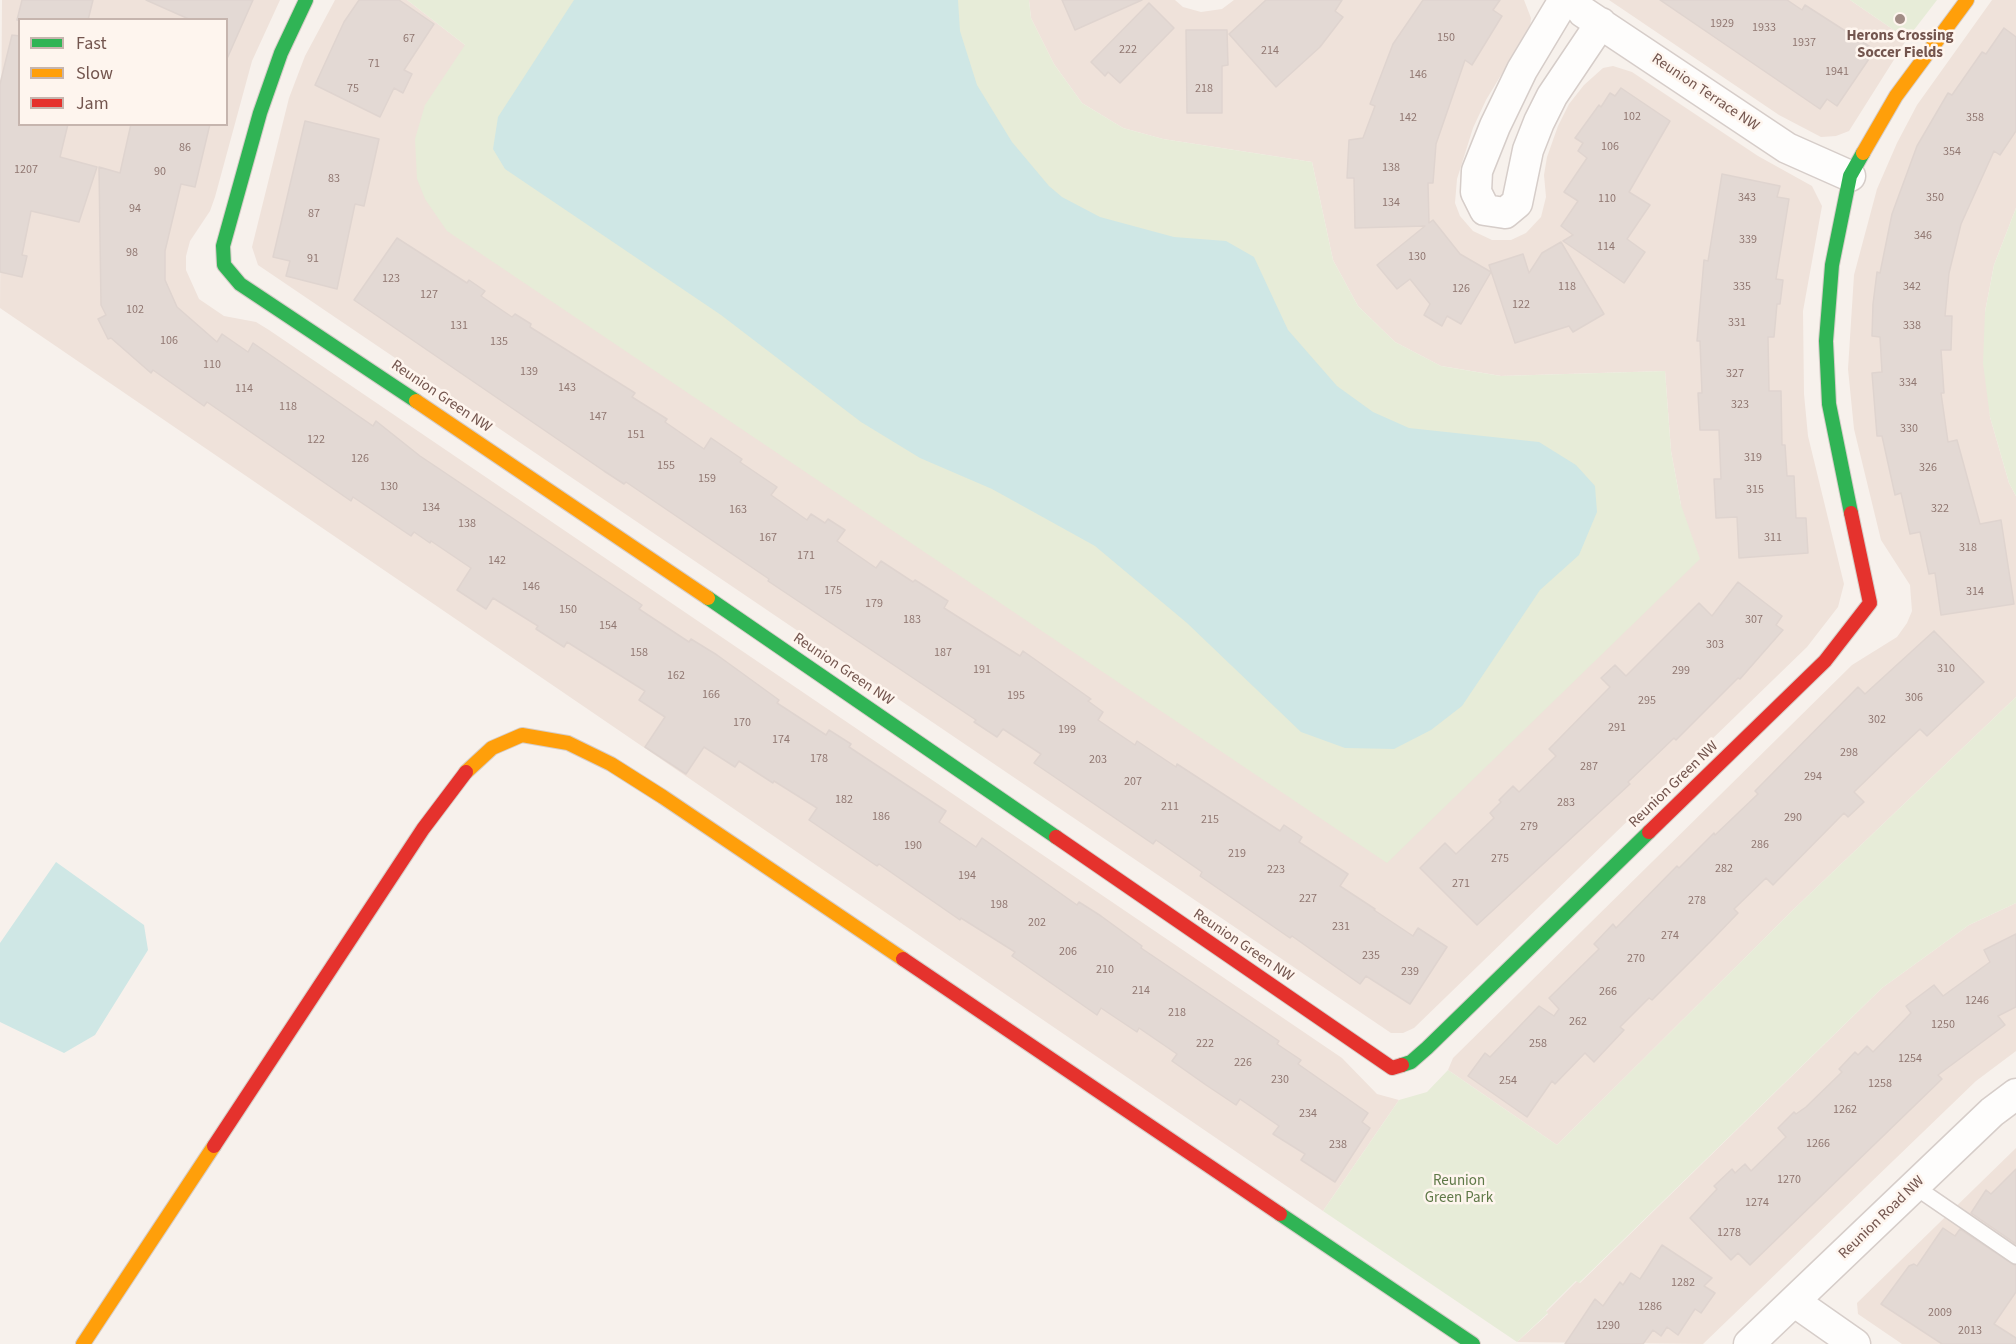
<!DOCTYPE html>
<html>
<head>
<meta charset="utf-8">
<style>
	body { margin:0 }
	#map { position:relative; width:2016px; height:1344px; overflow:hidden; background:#f7f1ec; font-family:"Source Sans 3",sans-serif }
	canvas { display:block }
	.legend { position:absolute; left:18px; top:18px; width:210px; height:108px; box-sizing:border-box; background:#fef5ee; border:2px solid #c6b5ae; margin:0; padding:8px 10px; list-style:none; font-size:18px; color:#73554e }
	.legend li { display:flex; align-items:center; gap:12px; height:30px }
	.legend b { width:30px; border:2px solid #c6b5ae }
</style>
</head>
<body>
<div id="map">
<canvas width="2016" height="1344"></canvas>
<ul class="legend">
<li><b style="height:8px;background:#30b455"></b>Fast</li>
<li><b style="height:8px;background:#ff9f0a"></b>Slow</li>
<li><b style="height:8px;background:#e5322d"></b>Jam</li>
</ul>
</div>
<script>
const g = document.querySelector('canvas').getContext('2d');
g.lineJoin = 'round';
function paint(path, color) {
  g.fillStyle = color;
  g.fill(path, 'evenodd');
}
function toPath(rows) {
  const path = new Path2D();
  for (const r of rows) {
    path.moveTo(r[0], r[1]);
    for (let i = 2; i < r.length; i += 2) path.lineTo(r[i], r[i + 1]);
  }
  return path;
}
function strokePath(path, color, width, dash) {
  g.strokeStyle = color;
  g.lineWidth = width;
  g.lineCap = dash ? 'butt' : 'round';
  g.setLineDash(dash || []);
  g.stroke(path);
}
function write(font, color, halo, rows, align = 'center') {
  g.font = font + ' "Source Sans 3",sans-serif';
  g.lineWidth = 5;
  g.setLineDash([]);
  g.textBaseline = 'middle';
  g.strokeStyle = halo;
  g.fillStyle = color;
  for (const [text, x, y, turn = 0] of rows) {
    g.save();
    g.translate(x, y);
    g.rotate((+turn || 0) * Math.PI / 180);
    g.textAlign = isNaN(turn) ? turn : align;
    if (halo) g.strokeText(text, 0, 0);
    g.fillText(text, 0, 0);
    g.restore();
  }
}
const residential = toPath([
	[2,0,280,0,252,61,215,197,210,211,190,241,186,256,186,270,199,299,224,316,256,322,269,330,1342,1058,1377,1094,1399,1100,1323,1211,0,308],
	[20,20,226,20,226,124,20,124],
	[335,0,407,0,465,45,1681,505,1671,451,1665,371,1501,376,1441,366,1395,342,1358,306,1333,260,1312,162,1163,139,1123,128,1082,103,1054,64,1031,18,1029,0,1175,0,1183,7,1201,12,1222,9,1234,0,1524,0,1531,18,1530,27,1486,100,1473,128,1457,179,1455,203,1460,216,1473,231,1492,240,1511,240,1526,233,1541,217,1546,197,1544,175,1547,157,1558,126,1569,104,1584,85,1603,68,1613,66,1632,72,1758,156,1812,186,1822,206,1803,311,1804,394,1808,436,1844,584,1838,607,1807,647,1414,1028,1403,1033,1391,1033,258,265,252,247,289,98,305,56],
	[1609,0,1850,0,1907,39,1849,131,1836,136,1821,137,1779,115],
	[1992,0,2016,0,2016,208,1994,265,1985,312,1990,417,2009,483,2016,496,2016,697,1795,908,1557,1145,1448,1070,1453,1058,1852,665,1897,637,1907,623,1912,611,1910,585,1881,540,1854,429,1848,369,1854,275,1877,189,1897,143,1917,105],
	[2016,903,2016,1051,1976,1081,1703,1344,1517,1342,1548,1314,1546,1312,1577,1281,1580,1283,1882,988,1969,925],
	[2016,1148,2016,1344,1902,1344,1858,1314,1857,1303]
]);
const green = toPath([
	[407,0,1029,0,1031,18,1054,64,1082,103,1123,128,1163,139,1312,162,1333,260,1358,306,1395,342,1441,366,1501,376,1665,371,1671,451,1681,505,1700,559,1387,863,447,231,425,199,417,179,415,139,425,105,465,45],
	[1850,0,1937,0,1907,39],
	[2016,208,2016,496,2009,483,1990,417,1983,363,1985,312,1994,265],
	[2016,697,2016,903,1969,925,1882,988,1579,1283,1576,1281,1546,1311,1548,1313,1517,1342,1323,1211,1399,1100,1427,1092,1448,1070,1557,1145,1795,908]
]);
const water = toPath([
	[574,0,958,0,960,31,977,85,1012,142,1049,186,1062,197,1100,217,1174,237,1226,241,1254,257,1288,330,1337,386,1373,412,1409,428,1539,442,1576,465,1595,486,1597,512,1579,555,1540,590,1462,706,1431,730,1394,749,1345,748,1301,732,1187,623,1095,546,992,489,920,458,861,422,721,315,505,169,493,149,498,117],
	[56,862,144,925,148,950,95,1035,64,1053,0,1022,0,943]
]);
const building = toPath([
	[22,0,93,0,88,20,17,20,22,0],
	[146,0,253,0,226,61,226,20,191,20,146,0],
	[359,0,399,0,434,24,404,70,412,74,403,93,394,88,380,117,315,85,344,22,359,0],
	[1062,0,1142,0,1075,30,1062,0],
	[1266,0,1342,0,1335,11,1343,17,1320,47,1276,87,1229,34,1266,0],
	[1423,0,1500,0,1493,10,1502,16,1472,65,1465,60,1436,144,1433,183,1428,183,1429,223,1433,220,1460,254,1491,272,1461,324,1447,316,1442,326,1424,315,1430,304,1410,279,1397,289,1377,265,1425,226,1355,228,1354,178,1347,178,1349,140,1363,138,1375,106,1370,104,1393,44,1423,0],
	[1660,0,1787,0,1802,10,1805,5,1875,50,1837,106,1827,99,1820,109,1660,0],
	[1149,3,1174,28,1120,83,1108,72,1105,76,1091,62,1149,3],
	[2004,28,2016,37,2016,131,2000,155,1994,151,1961,224,1949,273,1945,316,1952,316,1951,350,1941,350,1944,393,1941,393,1948,442,1957,440,1980,524,2001,520,2014,604,1941,615,1935,573,1929,574,1920,532,1910,534,1901,493,1895,495,1882,436,1877,436,1872,373,1882,372,1880,337,1872,336,1873,304,1877,272,1880,273,1892,214,1917,146,1948,93,1952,95,1982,52,1986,54,2004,28],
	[1186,30,1227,30,1228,65,1222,66,1222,113,1187,113,1186,30],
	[12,35,20,36,20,124,68,124,60,157,97,167,79,222,31,211,22,255,27,256,22,277,0,272,0,84,12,35],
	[1621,88,1670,121,1629,192,1650,205,1627,239,1645,252,1624,283,1563,241,1573,235,1561,226,1578,201,1564,192,1587,158,1578,151,1583,143,1575,138,1599,105,1601,107,1610,93,1615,96,1621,88],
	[305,121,379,139,364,206,355,204,337,289,286,276,290,261,273,257,305,121],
	[131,124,210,124,195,187,181,184,165,251,165,280,177,307,217,342,222,334,248,352,253,343,373,426,376,421,420,456,642,605,639,609,689,642,691,639,717,655,779,700,777,703,826,735,829,730,851,744,849,747,946,811,939,822,976,847,982,838,1077,905,1079,902,1101,916,1142,946,1141,948,1279,1041,1277,1044,1301,1060,1298,1064,1368,1113,1362,1122,1370,1128,1335,1182,1301,1160,1305,1154,1273,1134,1279,1126,1240,1099,1236,1105,1206,1085,1172,1061,1177,1054,1139,1028,1137,1032,1101,1008,1097,1015,1012,956,1015,952,961,918,960,920,879,864,877,866,809,820,817,808,774,781,773,783,739,761,735,767,704,747,686,774,645,747,665,717,639,700,645,691,567,642,564,647,536,629,538,626,493,598,486,609,457,590,471,568,431,541,430,543,414,532,411,536,353,497,351,501,207,402,204,406,153,370,151,373,111,338,108,339,98,319,106,315,101,305,99,167,120,173,131,124],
	[1722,174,1780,186,1777,197,1789,199,1776,279,1783,280,1780,304,1777,304,1774,337,1768,337,1769,391,1781,391,1782,445,1785,445,1787,476,1794,476,1796,518,1806,518,1808,553,1739,558,1737,517,1716,518,1714,479,1721,479,1719,430,1700,430,1698,393,1702,393,1700,341,1697,341,1704,260,1708,261,1722,174],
	[397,238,467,283,469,280,485,291,481,296,512,317,515,314,531,324,530,327,635,393,632,397,667,419,665,422,704,449,711,438,742,459,740,462,777,487,771,495,807,520,811,514,825,523,828,519,845,530,837,541,876,568,881,561,913,582,915,580,948,601,944,608,1020,656,1023,651,1091,699,1088,701,1103,712,1098,720,1135,745,1137,741,1176,767,1177,764,1280,831,1284,825,1302,837,1299,842,1348,874,1340,886,1375,909,1374,910,1413,936,1418,928,1447,947,1410,1004,1366,976,1360,984,1292,936,1290,938,1200,876,1202,872,1156,840,1153,844,1034,763,1041,754,1003,729,997,737,974,722,976,720,768,581,769,579,626,482,624,484,604,471,354,300,397,238],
	[1561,242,1604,314,1573,332,1569,326,1515,343,1489,265,1523,254,1529,273,1542,253,1561,242],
	[1738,582,1782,616,1776,625,1783,630,1740,679,1738,678,1676,740,1674,738,1628,782,1630,784,1477,925,1420,868,1445,843,1456,854,1494,818,1490,813,1501,802,1499,800,1513,786,1519,792,1556,756,1549,749,1610,687,1601,678,1615,665,1626,676,1699,603,1712,616,1738,582],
	[1934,631,1984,682,1927,736,1920,729,1889,758,1854,792,1864,802,1848,817,1844,813,1773,885,1766,878,1734,909,1738,913,1710,942,1652,1000,1649,998,1620,1027,1624,1030,1594,1062,1585,1053,1555,1084,1552,1081,1527,1117,1468,1076,1485,1053,1490,1057,1539,1006,1554,1016,1559,1009,1549,998,1599,949,1594,944,1613,924,1616,928,1677,866,1679,868,1714,833,1715,835,1758,794,1755,791,1858,687,1865,694,1934,631],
	[2016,934,2016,1007,1998,1016,2005,1025,1938,1075,1942,1079,1750,1265,1738,1253,1731,1260,1690,1218,1717,1189,1714,1186,1732,1169,1735,1173,1745,1164,1751,1171,1786,1137,1778,1128,1794,1112,1796,1114,1806,1107,1842,1072,1839,1069,1855,1052,1858,1055,1867,1046,1873,1052,1911,1013,1906,1006,1934,985,1943,996,1990,962,1984,950,2016,934],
	[2016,1169,2016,1244,1971,1213,1986,1190,1991,1194,2016,1169],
	[1943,1228,1955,1236,1960,1229,2016,1266,2016,1292,1994,1324,2016,1338,2016,1344,1942,1344,1881,1304,1909,1266,1914,1264,1917,1266,1943,1228],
	[1662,1245,1712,1278,1704,1286,1715,1293,1701,1313,1695,1309,1678,1335,1667,1327,1661,1336,1653,1330,1643,1344,1565,1344,1595,1299,1603,1306,1620,1282,1623,1285,1631,1273,1640,1279,1662,1245]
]);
const lane = toPath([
	[1914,1186,2016,1256]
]);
const street = toPath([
	[1564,0,1522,70,1495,126,1477,171,1476,192,1485,210,1505,213,1517,203,1528,150,1539,122,1552,96,1601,23],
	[1583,12,1787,148,1850,176],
	[1795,1302,1855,1344],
	[1749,1344,1992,1112,2016,1094]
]);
const fast = toPath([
	[306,0,281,53,260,113,223,246,224,265,240,284,416,401],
	[1851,513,1829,404,1826,341,1832,265,1850,176,1863,153],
	[708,598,1056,837],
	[1402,1065,1411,1062,1427,1048,1649,832],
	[1280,1214,1473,1344]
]);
const slow = toPath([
	[1863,153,1896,96,1967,0],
	[416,401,708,598],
	[466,772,492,748,522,735,568,743,611,764,663,797,903,959],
	[83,1344,214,1146]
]);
const jam = toPath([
	[1649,832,1825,661,1870,603,1851,513],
	[1056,837,1392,1068,1402,1065],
	[903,959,1280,1214],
	[214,1146,423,829,466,772]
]);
const markers = [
	[1900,19,6,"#a18c85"]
];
const numberNames = [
	["1929",1722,24],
	["1933",1764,28],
	["150",1446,38],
	["67",409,39],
	["1937",1804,43],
	["222",1128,50],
	["214",1270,51],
	["71",374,64],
	["1941",1837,72],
	["146",1418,75],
	["75",353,89],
	["218",1204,89],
	["102",1632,117],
	["142",1408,118],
	["358",1975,118],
	["106",1610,147],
	["86",185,148],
	["354",1952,152],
	["138",1391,168],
	["1207",26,170],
	["90",160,172],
	["83",334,179],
	["343",1747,198],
	["350",1935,198],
	["110",1607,199],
	["134",1391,203],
	["94",135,209],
	["87",314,214],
	["346",1923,236],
	["339",1748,240],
	["114",1606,247],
	["98",132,253],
	["130",1417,257],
	["91",313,259],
	["123",391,279],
	["118",1567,287],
	["335",1742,287],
	["342",1912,287],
	["126",1461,289],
	["127",429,295],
	["122",1521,305],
	["102",135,310],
	["331",1737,323],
	["131",459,326],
	["338",1912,326],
	["106",169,341],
	["135",499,342],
	["110",212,365],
	["139",529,372],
	["327",1735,374],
	["334",1908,383],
	["143",567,388],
	["114",244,389],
	["323",1740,405],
	["118",288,407],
	["147",598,417],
	["330",1909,429],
	["151",636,435],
	["122",316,440],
	["319",1753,458],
	["126",360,459],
	["155",666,466],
	["326",1928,468],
	["159",707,479],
	["130",389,487],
	["315",1755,490],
	["134",431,508],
	["322",1940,509],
	["163",738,510],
	["138",467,524],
	["167",768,538],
	["311",1773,538],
	["318",1968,548],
	["171",806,556],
	["142",497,561],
	["146",531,587],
	["175",833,591],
	["314",1975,592],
	["179",874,604],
	["150",568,610],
	["183",912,620],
	["307",1754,620],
	["154",608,626],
	["303",1715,645],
	["158",639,653],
	["187",943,653],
	["310",1946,669],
	["191",982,670],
	["299",1681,671],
	["162",676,676],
	["166",711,695],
	["195",1016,696],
	["306",1914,698],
	["295",1647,701],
	["302",1877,720],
	["170",742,723],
	["291",1617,728],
	["199",1067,730],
	["174",781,740],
	["298",1849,753],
	["178",819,759],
	["203",1098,760],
	["287",1589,767],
	["294",1813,777],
	["207",1133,782],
	["182",844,800],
	["283",1566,803],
	["211",1170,807],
	["186",881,817],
	["290",1793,818],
	["215",1210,820],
	["279",1529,827],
	["286",1760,845],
	["190",913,846],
	["219",1237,854],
	["275",1500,859],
	["282",1724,869],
	["223",1276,870],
	["194",967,876],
	["271",1461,884],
	["227",1308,899],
	["278",1697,901],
	["198",999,905],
	["202",1037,923],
	["231",1341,927],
	["274",1670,936],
	["206",1068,952],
	["235",1371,956],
	["270",1636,959],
	["210",1105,970],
	["239",1410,972],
	["214",1141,991],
	["266",1608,992],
	["1246",1977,1001],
	["218",1177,1013],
	["262",1578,1022],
	["1250",1943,1025],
	["222",1205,1044],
	["258",1538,1044],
	["1254",1910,1059],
	["226",1243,1063],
	["230",1280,1080],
	["254",1508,1081],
	["1258",1880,1084],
	["1262",1845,1110],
	["234",1308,1114],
	["1266",1818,1144],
	["238",1338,1145],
	["1270",1789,1180],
	["1274",1757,1203],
	["1278",1729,1233],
	["1282",1683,1283],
	["1286",1650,1307],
	["2009",1940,1313],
	["1290",1608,1326],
	["2013",1970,1331]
];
const poiNames = [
	["Herons Crossing",1900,37],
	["Soccer Fields",1900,54]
];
const streetNames = [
	["Reunion Terrace NW",1705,93,34],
	["Reunion Green NW",441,397,34],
	["Reunion Green NW",843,670,34],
	["Reunion Green NW",1674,785,-44],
	["Reunion Green NW",1243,946,34],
	["Reunion Road NW",1882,1218,-44]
];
const parkNames = [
	["Reunion",1459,1182],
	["Green Park",1459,1199]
];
paint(residential, '#efe2da');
paint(green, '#e7ecd8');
paint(water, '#cfe7e5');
paint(building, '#e3d9d4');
strokePath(building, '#dfd4cf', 1.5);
strokePath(lane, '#d6cdc9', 18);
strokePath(street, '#d6cdc9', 33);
strokePath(fast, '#d6cdc8', 16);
strokePath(slow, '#d6cdc8', 16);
strokePath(jam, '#d6cdc8', 16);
strokePath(lane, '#fefdfc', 15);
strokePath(street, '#fefdfc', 30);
strokePath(fast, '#30b455', 14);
strokePath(slow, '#ff9f0a', 14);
strokePath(jam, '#e5322d', 14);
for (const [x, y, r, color] of markers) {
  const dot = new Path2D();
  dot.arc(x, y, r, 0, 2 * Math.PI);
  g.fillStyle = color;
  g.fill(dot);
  strokePath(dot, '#fef5ee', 2);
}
write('12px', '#917872', null, numberNames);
write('bold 15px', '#73554e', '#fef5ee', poiNames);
write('15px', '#73554e', '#fef5ee', streetNames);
write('15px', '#5e7847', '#fef5ee', parkNames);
</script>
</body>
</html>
